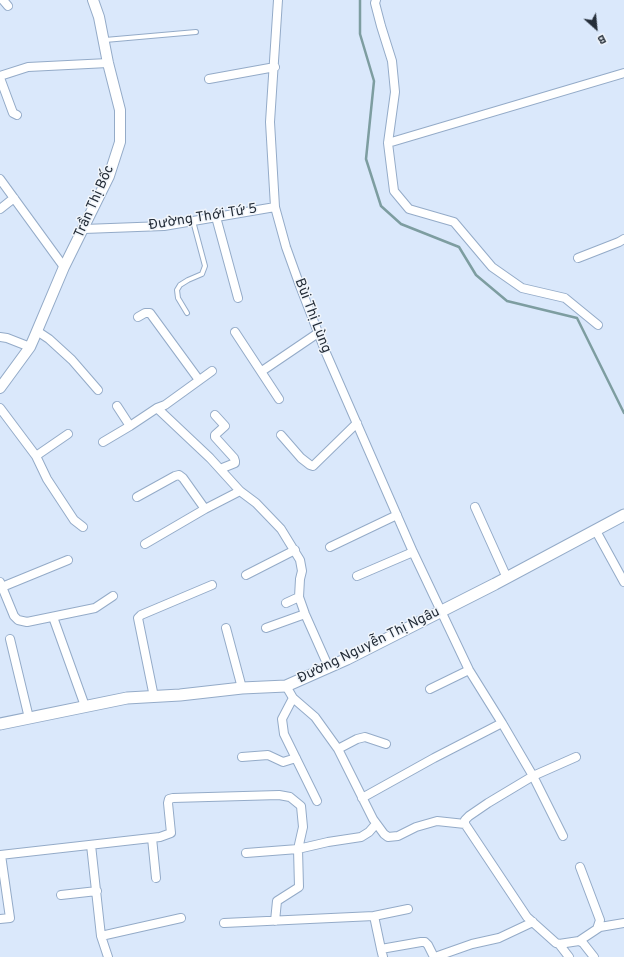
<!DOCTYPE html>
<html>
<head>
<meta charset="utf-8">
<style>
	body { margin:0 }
	#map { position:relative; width:624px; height:957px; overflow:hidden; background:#dae8fb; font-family:Overpass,sans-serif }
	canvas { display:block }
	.north { position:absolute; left:576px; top:8px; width:40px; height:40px; -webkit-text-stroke:3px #f0f5fb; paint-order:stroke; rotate:153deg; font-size:11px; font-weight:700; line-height:16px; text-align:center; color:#242d38 }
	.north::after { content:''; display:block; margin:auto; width:14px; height:18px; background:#242d38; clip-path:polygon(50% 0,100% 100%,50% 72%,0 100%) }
</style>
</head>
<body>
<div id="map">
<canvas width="624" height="957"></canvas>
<div class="north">B</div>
</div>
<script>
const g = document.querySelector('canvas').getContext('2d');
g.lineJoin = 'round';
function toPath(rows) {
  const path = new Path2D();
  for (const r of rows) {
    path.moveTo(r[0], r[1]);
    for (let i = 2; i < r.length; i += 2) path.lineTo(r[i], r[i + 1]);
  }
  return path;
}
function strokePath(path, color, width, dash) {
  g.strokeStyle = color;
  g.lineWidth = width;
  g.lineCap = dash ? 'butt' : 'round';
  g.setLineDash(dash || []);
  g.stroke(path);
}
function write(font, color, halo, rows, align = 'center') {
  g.font = font + ' Overpass,sans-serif';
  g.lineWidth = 3;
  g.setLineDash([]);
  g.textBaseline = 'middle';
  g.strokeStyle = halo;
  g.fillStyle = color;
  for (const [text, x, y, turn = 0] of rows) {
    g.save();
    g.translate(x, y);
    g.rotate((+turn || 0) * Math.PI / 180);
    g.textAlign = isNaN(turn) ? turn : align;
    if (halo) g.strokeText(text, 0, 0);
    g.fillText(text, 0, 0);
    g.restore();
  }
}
const stream = toPath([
	[360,0,360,34,374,81,366,159,381,206,401,224,459,247,476,275,507,301,577,318,624,413]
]);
const service = toPath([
	[105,40,196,32],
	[187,313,178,298,177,290,180,285,188,280,202,274,205,266,193,221]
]);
const minor = toPath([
	[3,0,8,6],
	[278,0,270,122,275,207,286,247,300,286,326,353,413,552,469,670,502,723,533,776,563,836],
	[376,0,375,3,381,26,392,61,395,92,388,143,394,191,409,209,454,222,492,267,522,288,565,298,598,325],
	[0,76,28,67,108,63],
	[0,78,13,113,17,115],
	[209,79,275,67],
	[388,143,624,73],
	[0,179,64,267],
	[0,209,14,198],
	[216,217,238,298],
	[84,229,164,226,275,207],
	[578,258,619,242,624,239],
	[138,317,145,313,150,313,199,380],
	[37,331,49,339,72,360,98,390],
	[235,332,279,399],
	[0,337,7,338,30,347],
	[262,371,318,333],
	[117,406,130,426,157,408,210,458,240,491,256,503,281,529,300,560,302,571,300,579,299,597,305,614,329,668],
	[0,408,36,456,47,479,74,520,83,527],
	[157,408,165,405,212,371],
	[215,415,225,426,215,435,215,437,234,458,235,461,235,463,220,469],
	[281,435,301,458,310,465,313,466,357,423],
	[103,442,130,426],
	[36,456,68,434],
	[137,497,175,476,179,475,183,478,205,509],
	[475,507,507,578],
	[596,531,624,582],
	[145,544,205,509,240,491],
	[330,547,397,515],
	[246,575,295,550],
	[357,576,413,552],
	[0,582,14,616,18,620,27,622,95,608,113,596],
	[2,587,68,560],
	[286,603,299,597],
	[53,617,85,706],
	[226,628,242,688],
	[266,628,305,614],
	[10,639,29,718],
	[286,686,293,698,315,717,338,749,373,819,384,834,388,837,398,836,416,827,437,821,465,824],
	[430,689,469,670],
	[154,697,138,618,141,615,212,585],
	[293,698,282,719,284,734,317,801],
	[338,749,357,739,365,737,386,744],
	[242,757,268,755,283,762,296,758],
	[576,757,533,776,488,803,469,816,465,820,465,824,527,917,556,943,559,944,579,941,583,943,594,957],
	[362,798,434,758,502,723],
	[152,838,156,878],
	[91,845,101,936,108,957],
	[246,853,298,849,328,842,361,837,369,832,376,824],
	[0,855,160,837,171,833,168,803,169,799,173,798,279,795,290,797,301,806,303,827,298,849,299,887,277,901,275,921],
	[580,867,600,920,597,929],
	[61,895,97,891],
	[374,916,408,909],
	[0,919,10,918,1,855],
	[224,923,374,916,381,949,421,942,425,942,428,945,434,957],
	[101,936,181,918],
	[579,941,600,927,624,923],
	[559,944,569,957],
	[381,949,383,957],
	[435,957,472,944,499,938,533,922]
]);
const tertiary = toPath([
	[0,388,30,347,34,338,64,267,109,176,120,142,120,110,108,63,99,17,93,0]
]);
const secondary = toPath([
	[0,724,127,698,180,695,242,688,286,686,347,659,495,584,624,515]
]);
const streetNames = [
	["Trần Thị Bốc",95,202,-66],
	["Đường Thới Tứ 5",203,218,-9],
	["Bùi Thị Lùng",312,316,69],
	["Đường Nguyễn Thị Ngâu",369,646,-26]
];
strokePath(stream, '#7d9da0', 2.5);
strokePath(service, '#94abc8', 6);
strokePath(minor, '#94abc8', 10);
strokePath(tertiary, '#94abc8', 12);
strokePath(secondary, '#94abc8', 13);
strokePath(service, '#fff', 4);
strokePath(minor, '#fff', 8);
strokePath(tertiary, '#fff', 10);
strokePath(secondary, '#fff', 11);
write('14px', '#242d38', '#f0f5fb', streetNames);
</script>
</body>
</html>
